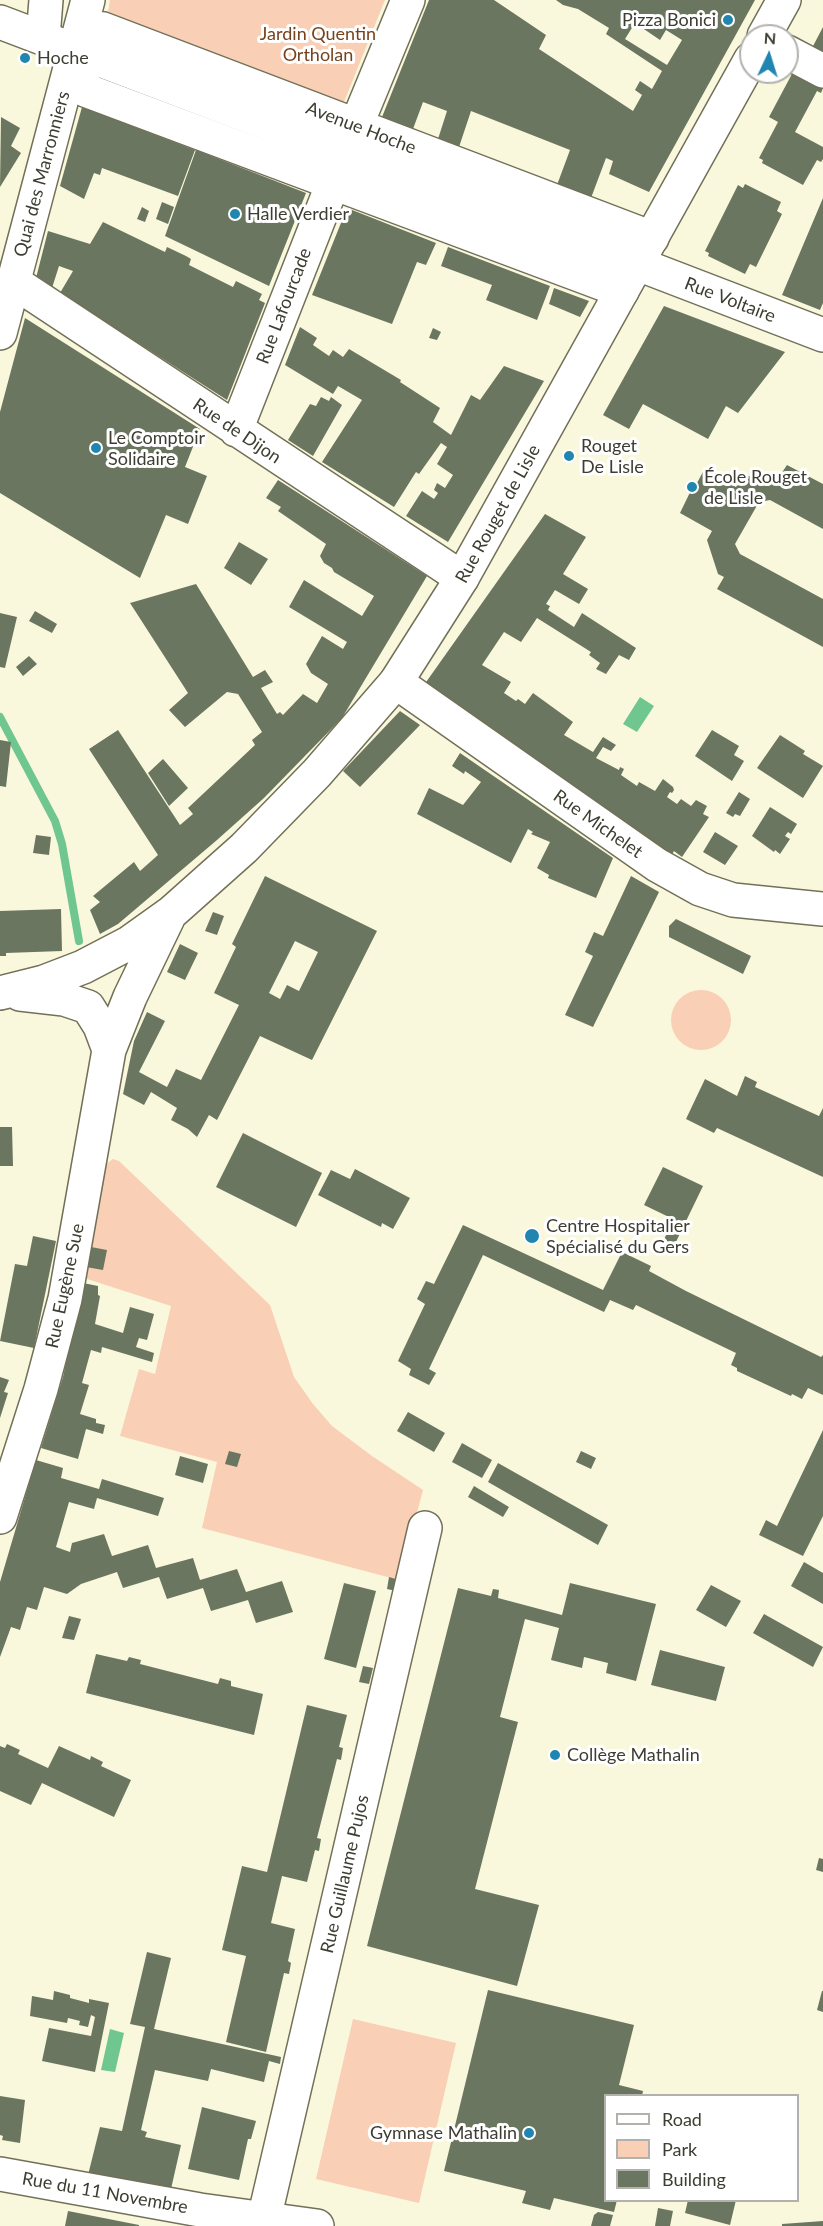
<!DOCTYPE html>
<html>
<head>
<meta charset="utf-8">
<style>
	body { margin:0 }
	#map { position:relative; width:823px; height:2226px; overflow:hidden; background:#faf8dc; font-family:Lato,sans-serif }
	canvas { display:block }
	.legend { position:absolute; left:604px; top:2094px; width:195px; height:108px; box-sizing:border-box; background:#fff; border:2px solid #b2b1ad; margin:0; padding:8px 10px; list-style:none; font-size:18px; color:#3e3d32 }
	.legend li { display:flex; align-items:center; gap:12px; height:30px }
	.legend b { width:30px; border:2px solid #b2b1ad }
	.north { position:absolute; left:739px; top:24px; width:60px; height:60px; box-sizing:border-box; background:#fff; border:2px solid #b2b1ad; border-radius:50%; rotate:4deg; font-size:16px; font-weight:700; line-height:24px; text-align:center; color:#3e3d32 }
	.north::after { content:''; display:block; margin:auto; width:21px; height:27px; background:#2085af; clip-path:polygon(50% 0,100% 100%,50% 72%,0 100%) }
</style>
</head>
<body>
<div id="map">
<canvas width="823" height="2226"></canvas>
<ul class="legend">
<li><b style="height:8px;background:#fff"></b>Road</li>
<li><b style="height:16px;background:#f9cfb5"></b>Park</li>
<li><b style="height:16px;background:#6a765f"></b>Building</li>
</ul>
<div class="north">N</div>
</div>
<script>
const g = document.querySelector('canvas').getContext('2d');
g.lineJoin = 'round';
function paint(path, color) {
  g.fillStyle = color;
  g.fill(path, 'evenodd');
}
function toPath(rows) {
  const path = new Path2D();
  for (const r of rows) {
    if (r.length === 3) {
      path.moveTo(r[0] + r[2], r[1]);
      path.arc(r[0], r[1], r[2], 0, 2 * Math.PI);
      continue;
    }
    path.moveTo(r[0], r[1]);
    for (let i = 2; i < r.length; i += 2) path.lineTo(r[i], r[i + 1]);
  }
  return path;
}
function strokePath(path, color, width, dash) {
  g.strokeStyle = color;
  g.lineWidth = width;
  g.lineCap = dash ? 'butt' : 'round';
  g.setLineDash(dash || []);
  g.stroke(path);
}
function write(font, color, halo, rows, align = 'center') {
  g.font = font + ' Lato,sans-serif';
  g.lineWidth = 6;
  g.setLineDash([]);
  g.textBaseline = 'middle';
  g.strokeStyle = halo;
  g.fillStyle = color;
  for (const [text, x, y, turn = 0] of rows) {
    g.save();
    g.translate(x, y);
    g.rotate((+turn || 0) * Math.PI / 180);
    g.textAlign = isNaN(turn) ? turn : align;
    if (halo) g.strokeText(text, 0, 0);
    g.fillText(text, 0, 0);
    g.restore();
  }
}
const green = toPath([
	[110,0,385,0,344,102,108,12],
	[701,1020,30],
	[113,1159,119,1161,270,1305,294,1377,313,1404,332,1426,372,1456,423,1490,399,1580,202,1528,217,1462,120,1436,139,1369,155,1374,171,1306,84,1278,105,1165],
	[353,2019,456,2043,419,2203,316,2179]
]);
const water = toPath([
	[640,697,654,706,637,732,623,724],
	[110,2029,124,2033,115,2072,101,2070]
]);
const stream = toPath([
	[0,717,55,821,62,844,79,941]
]);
const building = toPath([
	[429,0,494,0,546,35,539,49,633,111,642,95,635,90,640,81,652,89,662,71,606,34,609,28,578,9,563,5,556,0,755,0,649,192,609,174,613,161,606,158,591,198,557,185,570,150,471,111,459,147,438,139,447,111,423,102,413,129,382,117],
	[635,23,660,40,666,30,682,40,667,65,625,39],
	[823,27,823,59,812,48],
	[793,72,823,88,821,93,817,91,795,132,823,147,823,159,821,162,817,160,803,185,762,163,763,160,759,158,778,122,769,117],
	[82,107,195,150,178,196,102,168,100,175,94,173,84,199,60,186],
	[1,117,20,128,11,146,21,153,0,187],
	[196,150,306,193,269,286,165,236],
	[745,184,781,202,777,211,782,214,756,267,750,264,745,274,708,256,709,253,705,251,738,185,743,188],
	[823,198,823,303,820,310,782,295],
	[162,202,174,207,168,224,156,219],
	[142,207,149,211,145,222,137,219],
	[347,208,436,243,426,265,417,262,392,324,312,295],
	[103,222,165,252,167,247,186,256,191,259,189,265,233,287,236,281,262,294,259,300,265,303,227,400,60,293,73,271,59,266,52,288,36,278,48,231,90,244],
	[448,247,550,286,537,320,486,300,492,285,441,266],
	[554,288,589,301,580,317,549,304],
	[664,306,785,352,738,413,726,406,708,439,643,404,629,429,603,415],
	[25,318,200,429,185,467,207,476,188,524,166,515,140,578,0,493,0,412],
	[300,327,317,338,313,345,329,356,333,350,343,357,349,349,401,380,400,382,440,408,433,422,451,435,471,395,480,400,504,366,544,381,448,542,406,516,422,491,434,499,438,493,434,490,437,483,445,488,453,475,437,464,447,447,441,443,419,474,416,472,394,507,322,462,362,400,338,386,333,394,285,365],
	[433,328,441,332,437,340,429,338],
	[321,397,329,401,331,397,342,405,313,456,288,440,310,404,316,406],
	[787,465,823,484,823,529,770,500,759,502,735,544,740,554,823,599,823,647,717,589,724,577,718,574,707,540,712,531,680,513,695,482,697,483,704,470,736,487,740,478,769,472,779,477],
	[278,480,427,576,342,718,264,798,217,840,118,924,100,934,90,910,100,902,93,896,134,862,140,871,158,855,89,749,118,730,180,825,193,814,188,808,255,745,252,740,262,732,238,694,227,692,185,727,169,710,188,693,130,603,196,584,253,677,265,670,273,682,261,688,277,714,280,712,283,715,303,694,317,703,328,684,311,673,306,664,322,636,343,649,347,642,289,607,304,580,362,616,374,596,334,572,332,568,324,563,320,556,326,544,278,511,281,507,266,498],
	[545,514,586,537,563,574,588,589,579,604,555,590,546,604,550,606,548,610,574,627,582,613,636,648,629,660,619,655,606,674,596,669,600,663,589,655,591,652,537,618,521,642,504,632,482,665,511,682,504,693,516,701,518,699,525,704,533,693,573,722,564,735,593,752,603,737,616,745,611,751,603,747,596,758,619,770,620,767,624,769,621,775,637,786,639,782,655,791,663,779,673,787,674,790,672,793,670,792,667,797,677,804,681,799,691,806,696,800,707,806,703,814,709,817,682,857,674,851,671,856,424,685],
	[239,542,268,559,251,585,224,568],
	[35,611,57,624,52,633,29,621],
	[0,613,17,617,5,668,0,667],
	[29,656,37,664,23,676,16,667],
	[400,711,420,725,360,787,343,771],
	[712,730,739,746,734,755,744,761,732,781,695,756],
	[780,735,805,751,803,754,823,766,803,798,757,768],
	[0,740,11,742,6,787,0,786],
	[460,753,613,858,596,898,548,878,549,875,537,868,550,842,531,834,533,832,528,829,511,863,417,814,429,788,463,805,481,782,465,771,464,774,452,766],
	[163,759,188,788,169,806,148,773],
	[739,792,750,799,740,816,735,814,733,817,726,813],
	[770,807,797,824,791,834,788,832,785,836,790,839,780,854,775,850,774,852,752,836],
	[715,832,738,846,725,865,703,852],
	[36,835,51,837,49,855,33,853],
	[265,876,377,931,312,1060,260,1036,217,1120,209,1115,197,1137,188,1129,171,1120,177,1108,151,1092,144,1105,123,1094,134,1041,147,1012,165,1021,139,1072,167,1087,176,1069,201,1080,239,1005,214,993,236,947,232,944],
	[295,941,318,952,299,991,287,985,280,999,269,993],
	[631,876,659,892,593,1027,565,1015,593,956,585,952,594,932,603,936],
	[61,909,62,951,6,953,6,956,0,956,0,911],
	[213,912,224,916,217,935,205,931],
	[676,919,751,956,743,974,669,937,669,926],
	[180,944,198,953,185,980,167,972],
	[745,1076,757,1082,755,1087,819,1116,823,1108,823,1177,717,1128,714,1133,686,1119,705,1079,737,1096],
	[0,1127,12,1127,13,1166,0,1166],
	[243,1133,322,1173,296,1227,216,1187],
	[663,1167,703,1186,673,1248,663,1242,673,1219,644,1205],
	[355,1169,410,1198,393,1229,382,1223,381,1227,318,1195,331,1170,350,1179],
	[463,1225,603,1290,622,1252,651,1266,649,1271,686,1291,821,1357,823,1355,823,1395,808,1388,802,1399,792,1394,791,1396,737,1371,737,1368,731,1365,736,1353,636,1305,633,1310,610,1300,604,1312,483,1255,429,1369,436,1373,429,1385,409,1375,411,1369,398,1361,425,1304,417,1299,426,1281,434,1284],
	[33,1236,56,1241,34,1348,0,1341,15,1264,27,1266],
	[91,1247,107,1250,103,1270,86,1267],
	[83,1283,98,1286,98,1295,100,1296,95,1324,123,1333,130,1307,154,1314,147,1340,139,1338,136,1347,154,1353,152,1362,102,1347,101,1353,91,1350,82,1383,89,1385,80,1414,96,1419,96,1423,105,1425,103,1434,86,1429,78,1459,41,1448,63,1377],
	[0,1377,9,1380,4,1392,8,1393,0,1418],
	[408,1412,445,1433,434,1452,397,1431],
	[823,1430,823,1516,803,1556,759,1535,766,1520,777,1526],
	[462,1443,492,1460,482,1478,452,1462],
	[229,1451,241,1454,237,1467,225,1464],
	[581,1451,596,1458,591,1469,576,1462],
	[180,1456,208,1464,203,1483,175,1475],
	[36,1460,63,1468,61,1478,99,1489,102,1479,164,1498,158,1516,97,1498,94,1509,69,1502,56,1547,70,1552,72,1543,104,1534,112,1556,148,1545,156,1568,193,1558,200,1580,237,1569,246,1592,282,1581,293,1612,256,1623,248,1600,211,1611,203,1588,167,1599,159,1577,123,1588,117,1572,81,1584,67,1594,44,1587,37,1610,27,1607,20,1630,11,1627,0,1657,0,1582],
	[498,1463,608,1525,598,1545,488,1482],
	[474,1486,509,1507,503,1517,468,1497],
	[804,1562,823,1573,823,1604,791,1586],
	[389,1577,399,1580,396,1591,387,1589],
	[344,1583,376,1591,356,1668,324,1659],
	[570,1583,656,1604,636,1681,606,1673,608,1663,584,1657,582,1668,551,1660,559,1628,525,1619,500,1717,518,1722,475,1889,539,1905,517,1986,367,1946,458,1588,491,1596,493,1589,499,1590,498,1598,562,1615],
	[711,1585,741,1601,726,1627,696,1610],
	[764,1614,823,1647,813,1667,753,1633],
	[69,1616,81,1619,74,1640,62,1638],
	[660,1650,725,1667,716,1701,651,1685],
	[96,1654,127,1661,129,1657,141,1660,140,1664,218,1684,220,1678,231,1681,231,1686,263,1694,254,1735,86,1693],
	[363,1666,373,1668,369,1684,359,1682],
	[307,1705,347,1715,339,1747,343,1748,341,1760,337,1759,317,1838,321,1839,319,1851,315,1850,307,1882,282,1876,271,1923,295,1929,288,1961,291,1963,289,1974,284,1973,266,2052,226,2042,246,1956,222,1950,242,1866,267,1872],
	[7,1744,20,1750,18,1754,48,1768,59,1746,90,1760,91,1756,103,1762,101,1766,131,1780,114,1817,42,1783,31,1805,0,1791,0,1746,5,1748],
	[819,1858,823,1859,823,1872,816,1870],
	[147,1952,171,1958,154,2029,281,2057,280,2064,269,2061,264,2082,211,2069,208,2081,155,2070,141,2130,147,2132,145,2137,181,2145,171,2189,88,2175,100,2127,122,2131,145,2027,130,2024],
	[488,1990,634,2025,619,2085,643,2091,642,2096,606,2096,606,2200,617,2200,614,2212,554,2198,550,2210,522,2203,526,2191,444,2171],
	[54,1991,70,1995,70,1998,89,2003,89,1999,109,2003,95,2072,42,2061,49,2028,91,2036,95,2017,91,2015,88,2027,79,2025,80,2021,68,2018,67,2023,30,2016,32,1996,53,2000],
	[822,1991,823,1991,823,2012,817,2010],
	[0,2096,25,2100,20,2143,2,2140,3,2136,0,2135],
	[202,2107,256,2121,251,2139,248,2139,239,2180,188,2169],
	[688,2200,736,2200,730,2225,685,2213],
	[658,2208,673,2211,670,2226,655,2226],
	[68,2211,139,2225,139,2226,65,2226],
	[598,2212,613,2215,610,2226,591,2226,594,2215],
	[823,2221,823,2226,782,2226,782,2224]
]);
const minor = toPath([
	[43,38,46,0],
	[76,50,103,29,652,238],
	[76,50,85,90,622,291],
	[787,52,823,71],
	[356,126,408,0],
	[638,264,823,335],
	[14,282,462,578],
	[0,333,88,0],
	[236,430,333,183],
	[396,682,657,865,700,889,733,900,823,909],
	[264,2219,425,1528]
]);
const major = toPath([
	[0,22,638,264],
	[764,36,784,0],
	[0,993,44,982,83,967,129,943,171,913,244,848,317,773,396,682,462,578,751,59],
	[20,994,64,999,88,1007,100,1026,109,1050],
	[0,1517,41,1389,65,1299,109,1050,130,997,168,918],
	[0,2174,200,2210,317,2226]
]);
const markers = [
	[728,20,6,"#2085af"],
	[25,58,6,"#2085af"],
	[235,214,6,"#2085af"],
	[96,448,6,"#2085af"],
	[569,456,6,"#2085af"],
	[692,487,6,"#2085af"],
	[532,1236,8,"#2085af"],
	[555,1755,6,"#2085af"],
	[529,2133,6,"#2085af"]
];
const poiNames = [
	["Pizza Bonici",716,20,"right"],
	["Hoche",37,58],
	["Halle Verdier",247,214],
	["Le Comptoir",108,438],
	["Solidaire",108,459],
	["Rouget",581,446],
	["De Lisle",581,467],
	["École Rouget",704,477],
	["de Lisle",704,498],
	["Centre Hospitalier",546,1226],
	["Spécialisé du Gers",546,1247],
	["Collège Mathalin",567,1755],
	["Gymnase Mathalin",517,2133,"right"]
];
const parkNames = [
	["Jardin Quentin",318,34],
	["Ortholan",318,55]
];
const streetNames = [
	["Avenue Hoche",361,128,21],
	["Quai des Marronniers",42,174,-75],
	["Rue Voltaire",730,300,21],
	["Rue Lafourcade",284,306,-69],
	["Rue de Dijon",237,431,34],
	["Rue Rouget de Lisle",498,514,-61],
	["Rue Michelet",598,824,35],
	["Rue Eugène Sue",65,1286,-78],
	["Rue Guillaume Pujos",345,1874,-77],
	["Rue du 11 Novembre",105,2193,10]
];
paint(green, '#f9cfb5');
paint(water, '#70c68f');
strokePath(stream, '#70c68f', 8);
paint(building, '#6a765f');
strokePath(minor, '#727058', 36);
strokePath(major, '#727058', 36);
strokePath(minor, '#fff', 33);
strokePath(major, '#fff', 33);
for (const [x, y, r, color] of markers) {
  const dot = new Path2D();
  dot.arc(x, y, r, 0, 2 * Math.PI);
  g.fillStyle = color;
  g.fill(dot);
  strokePath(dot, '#fff', 2);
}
write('18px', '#3e3d32', '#fff', poiNames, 'left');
write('18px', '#77431f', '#fff', parkNames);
write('18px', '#3e3d32', '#fff', streetNames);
</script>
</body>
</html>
